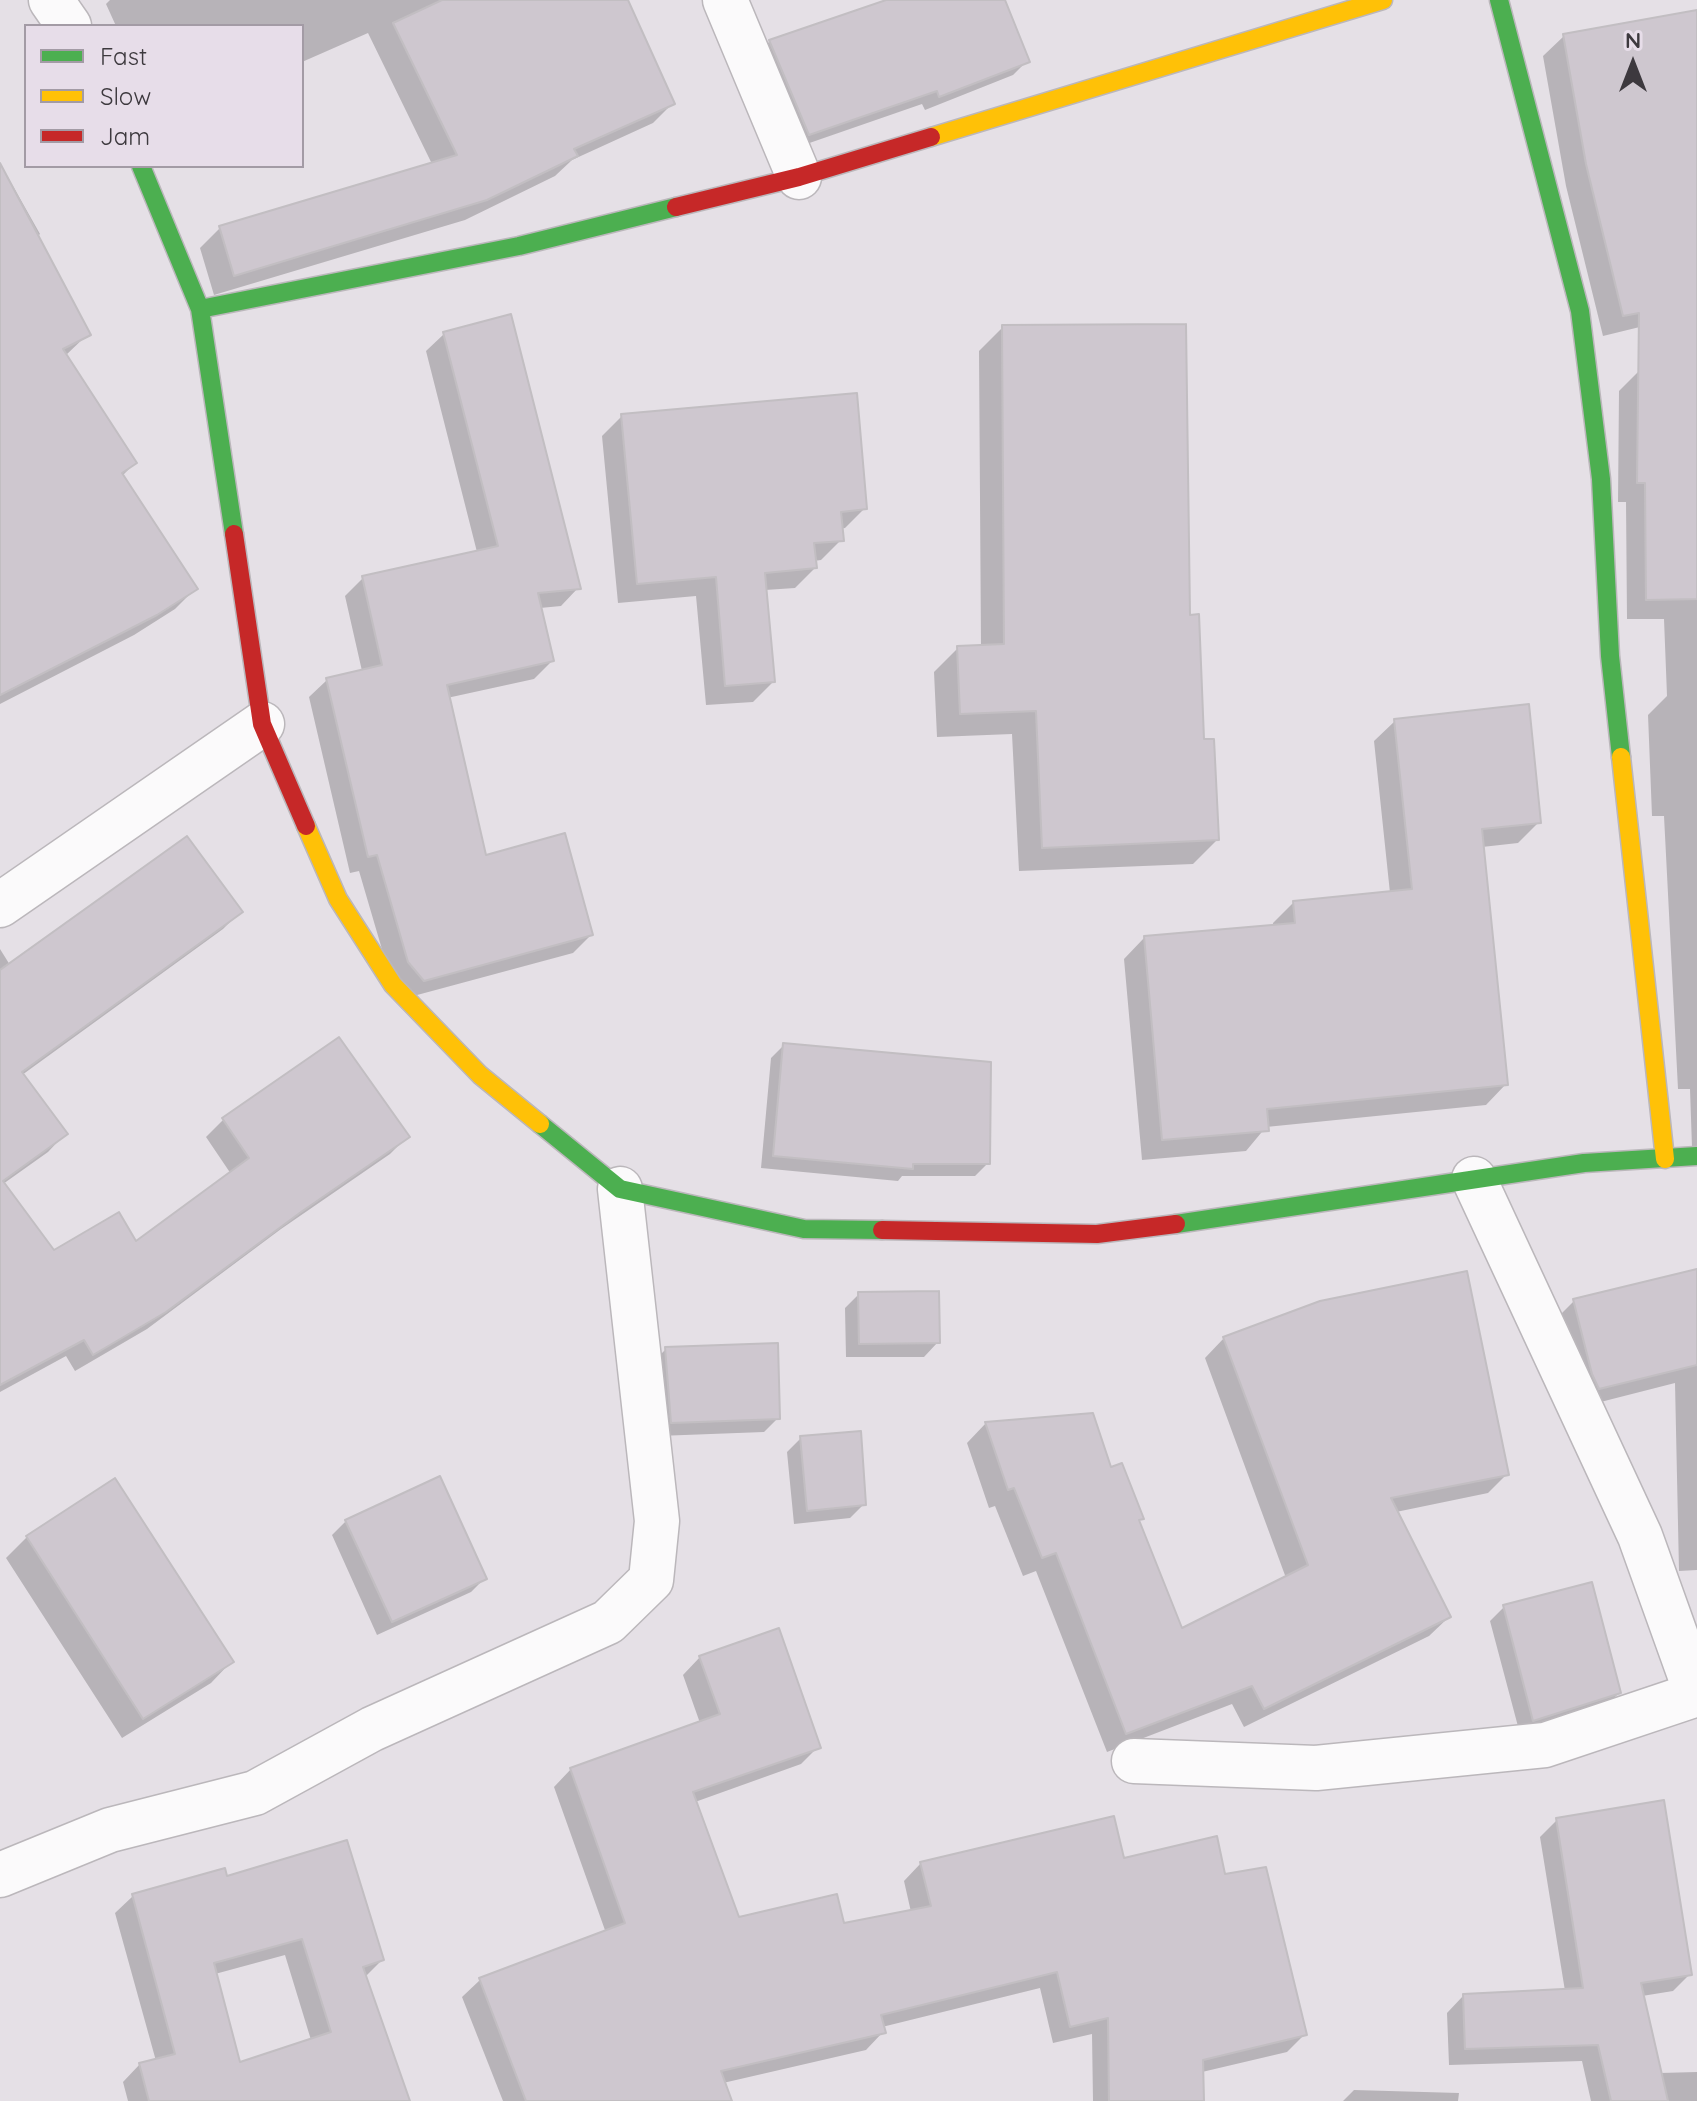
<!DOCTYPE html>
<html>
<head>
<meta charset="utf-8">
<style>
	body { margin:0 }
	#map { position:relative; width:1697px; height:2101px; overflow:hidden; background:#e5e0e6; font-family:Quicksand,sans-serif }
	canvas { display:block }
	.legend { position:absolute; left:24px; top:24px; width:280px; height:144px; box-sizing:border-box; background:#e7dde9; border:2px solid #a39ba5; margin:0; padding:10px 14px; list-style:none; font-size:24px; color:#3d393e }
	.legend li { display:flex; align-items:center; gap:16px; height:40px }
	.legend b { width:40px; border:2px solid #a39ba5 }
	.north { position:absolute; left:1593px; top:24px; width:80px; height:80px; -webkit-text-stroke:6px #e7dde9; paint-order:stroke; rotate:0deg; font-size:22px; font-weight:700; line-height:32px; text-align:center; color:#3d393e }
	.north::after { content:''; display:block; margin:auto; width:28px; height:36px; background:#3d393e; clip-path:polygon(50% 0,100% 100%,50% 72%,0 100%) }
</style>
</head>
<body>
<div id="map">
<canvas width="1697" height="2101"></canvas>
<ul class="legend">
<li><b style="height:10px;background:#4caf50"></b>Fast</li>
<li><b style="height:10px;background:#ffc107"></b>Slow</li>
<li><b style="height:10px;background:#c62828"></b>Jam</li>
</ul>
<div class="north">N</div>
</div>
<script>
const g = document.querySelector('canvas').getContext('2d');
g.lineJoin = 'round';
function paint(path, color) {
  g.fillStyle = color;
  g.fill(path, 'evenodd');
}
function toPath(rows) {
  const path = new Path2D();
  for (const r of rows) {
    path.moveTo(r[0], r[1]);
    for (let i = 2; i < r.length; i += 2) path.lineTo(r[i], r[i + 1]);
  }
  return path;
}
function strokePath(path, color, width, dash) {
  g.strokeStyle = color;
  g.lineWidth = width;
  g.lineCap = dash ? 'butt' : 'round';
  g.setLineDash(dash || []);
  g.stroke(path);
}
const shadow = toPath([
	[110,0,625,0,673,103,653,123,572,160,555,176,465,220,214,295,200,248,220,228,432,164,368,33,302,62,302,26,116,26,106,4],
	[889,0,1003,0,1027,61,1013,75,925,110,922,104,795,148,756,55,770,41],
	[1697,12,1697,313,1603,336,1566,186,1543,56,1564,36],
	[0,163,40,234,37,237,88,334,65,356,135,463,122,476,195,589,175,609,134,635,0,704],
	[1003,327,1188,617,1217,840,1193,864,1019,871,1012,734,937,737,934,672,958,648,981,647,979,351],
	[444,334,578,588,561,606,540,608,552,661,534,679,447,698,484,857,591,935,573,953,406,998,391,980,359,871,350,873,309,697,327,680,362,671,345,596,363,578,477,552,426,351],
	[1639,371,1697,371,1697,1147,1692,1147,1690,1089,1678,1089,1664,816,1652,816,1648,715,1667,696,1664,619,1627,619,1626,502,1618,502,1619,391],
	[622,416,865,508,845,528,840,529,841,540,821,560,814,561,815,568,795,588,765,590,773,682,753,702,706,705,696,596,618,603,602,436],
	[1395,721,1539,822,1518,843,1482,847,1506,1084,1486,1105,1266,1127,1246,1151,1142,1160,1124,959,1144,938,1273,927,1273,923,1293,903,1390,893,1374,741],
	[240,912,223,929,22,1075,65,1134,48,1152,3,1184,53,1252,135,1244,231,1174,206,1137,223,1120,339,1040,407,1137,390,1154,281,1229,147,1329,75,1371,66,1356,0,1392,0,949,10,965],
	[784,1045,988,1163,975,1176,902,1176,898,1181,761,1168,771,1058],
	[1697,1271,1697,1570,1679,1571,1675,1383,1581,1407,1556,1319,1574,1301],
	[859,1294,938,1342,924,1357,846,1357,845,1308],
	[1224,1338,1507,1474,1488,1493,1396,1512,1449,1617,1429,1636,1244,1727,1232,1704,1107,1752,1036,1571,1023,1576,995,1506,989,1508,967,1443,986,1423,1110,1470,1141,1518,1138,1522,1181,1630,1286,1578,1205,1358],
	[666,1349,778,1418,764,1432,658,1436,652,1363],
	[801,1438,864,1504,850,1518,794,1524,787,1452],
	[346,1521,485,1578,471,1592,377,1635,332,1535],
	[27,1537,231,1662,211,1683,122,1738,6,1558],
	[1504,1607,1619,1693,1605,1707,1520,1734,1490,1621],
	[700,1657,818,1747,801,1764,695,1802,737,1920,842,1925,911,1912,904,1881,921,1863,1123,1861,1223,1877,1305,2034,1287,2052,1202,2072,1202,2101,1093,2101,1092,2034,1053,2043,1040,1988,882,2027,883,2032,866,2050,723,2083,730,2101,503,2101,462,1997,480,1980,606,1933,554,1787,571,1769,700,1723,683,1675],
	[1557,1820,1690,1974,1673,1991,1642,1996,1660,2073,1697,2072,1697,2101,1591,2101,1582,2061,1449,2065,1447,2013,1463,1996,1565,1991,1540,1837],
	[226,1879,382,1960,365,1977,408,2101,128,2101,123,2082,140,2064,156,2061,115,1913,133,1896],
	[285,1955,311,2040,239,2065,215,1974],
	[1354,2090,1459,2093,1458,2101,1343,2101]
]);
const building = toPath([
	[442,0,628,0,675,104,574,149,578,156,487,200,234,276,219,226,457,155,393,23,442,0],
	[886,0,1005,0,1030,62,939,97,937,91,809,135,769,40,886,0],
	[1697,10,1697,599,1646,600,1645,483,1637,483,1639,313,1623,316,1586,164,1563,34,1697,10],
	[0,163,91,335,63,349,137,463,122,473,198,589,157,615,0,695,0,163],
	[511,314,581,589,538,593,554,661,447,685,486,855,565,833,593,935,424,981,408,962,377,855,368,857,326,678,382,665,362,576,498,546,443,332,511,314],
	[1186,324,1190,615,1199,614,1204,739,1214,739,1219,840,1042,848,1036,711,960,714,957,646,1004,644,1002,325,1186,324],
	[857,393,867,509,841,512,844,541,814,543,817,568,765,573,775,682,725,686,716,577,637,584,621,414,857,393],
	[1529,704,1541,823,1482,829,1508,1085,1267,1109,1269,1131,1162,1140,1144,936,1295,923,1293,901,1412,889,1394,719,1529,704],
	[187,836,243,912,22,1072,68,1134,3,1181,54,1250,119,1212,136,1241,249,1158,222,1118,339,1037,410,1137,301,1212,166,1312,93,1355,84,1340,0,1385,0,970,187,836],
	[783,1043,991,1062,990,1164,913,1164,913,1169,773,1156,783,1043],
	[1697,1269,1697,1365,1599,1389,1592,1374,1573,1299,1697,1269],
	[1467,1271,1509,1475,1391,1498,1451,1617,1264,1709,1252,1686,1126,1734,1056,1553,1042,1558,1014,1488,1008,1490,985,1422,1093,1413,1111,1467,1122,1463,1144,1519,1139,1520,1182,1628,1308,1565,1223,1337,1320,1301,1467,1271],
	[939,1291,940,1343,859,1344,858,1292,939,1291],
	[778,1343,780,1419,671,1423,665,1347,778,1343],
	[861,1431,866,1505,807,1511,800,1436,861,1431],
	[440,1476,487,1579,392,1622,345,1520,440,1476],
	[115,1478,234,1662,143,1719,26,1536,115,1478],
	[1592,1582,1621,1693,1533,1721,1503,1605,1592,1582],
	[779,1628,821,1748,693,1792,739,1917,837,1894,844,1923,931,1906,920,1862,1114,1816,1124,1858,1217,1836,1225,1874,1266,1867,1307,2035,1203,2060,1204,2101,1109,2101,1108,2018,1070,2027,1057,1972,881,2015,886,2033,721,2071,732,2101,526,2101,479,1978,625,1923,570,1768,720,1714,699,1656,779,1628],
	[1664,1800,1692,1975,1641,1983,1668,2101,1611,2101,1598,2045,1465,2049,1463,1994,1583,1988,1556,1818,1664,1800],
	[347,1840,384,1960,363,1967,410,2101,149,2101,139,2063,175,2054,132,1894,225,1868,227,1876,347,1840],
	[302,1939,331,2032,240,2062,214,1963,302,1939]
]);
const street = toPath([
	[51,0,69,26],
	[725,0,799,177],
	[0,905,262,724],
	[1474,1179,1640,1536,1697,1695],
	[1134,1761,1316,1768,1545,1745,1697,1694],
	[0,1875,110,1830,255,1793,372,1729,608,1622,651,1580,657,1521,620,1189]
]);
const fast = toPath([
	[1499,0,1580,311,1601,479,1610,656,1621,757],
	[141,166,200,309,234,534],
	[200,309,519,246,676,207],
	[540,1124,620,1189,804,1229,882,1230],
	[1176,1224,1584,1163,1697,1156]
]);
const slow = toPath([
	[931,137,1383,0],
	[1621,757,1665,1159],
	[306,826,338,899,393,985,480,1075,540,1124]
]);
const jam = toPath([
	[676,207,799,177,931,137],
	[234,534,262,724,306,826],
	[882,1230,1097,1234,1176,1224]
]);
paint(shadow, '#0003');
paint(building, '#cec7cf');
strokePath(building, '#c2bec2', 2);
strokePath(street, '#bbb7bb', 47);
strokePath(fast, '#bbb7bb', 21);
strokePath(slow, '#bbb7bb', 21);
strokePath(jam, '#bbb7bb', 21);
strokePath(street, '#fbfafb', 44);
strokePath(fast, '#4caf50', 18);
strokePath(slow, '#ffc107', 18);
strokePath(jam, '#c62828', 18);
</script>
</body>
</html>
